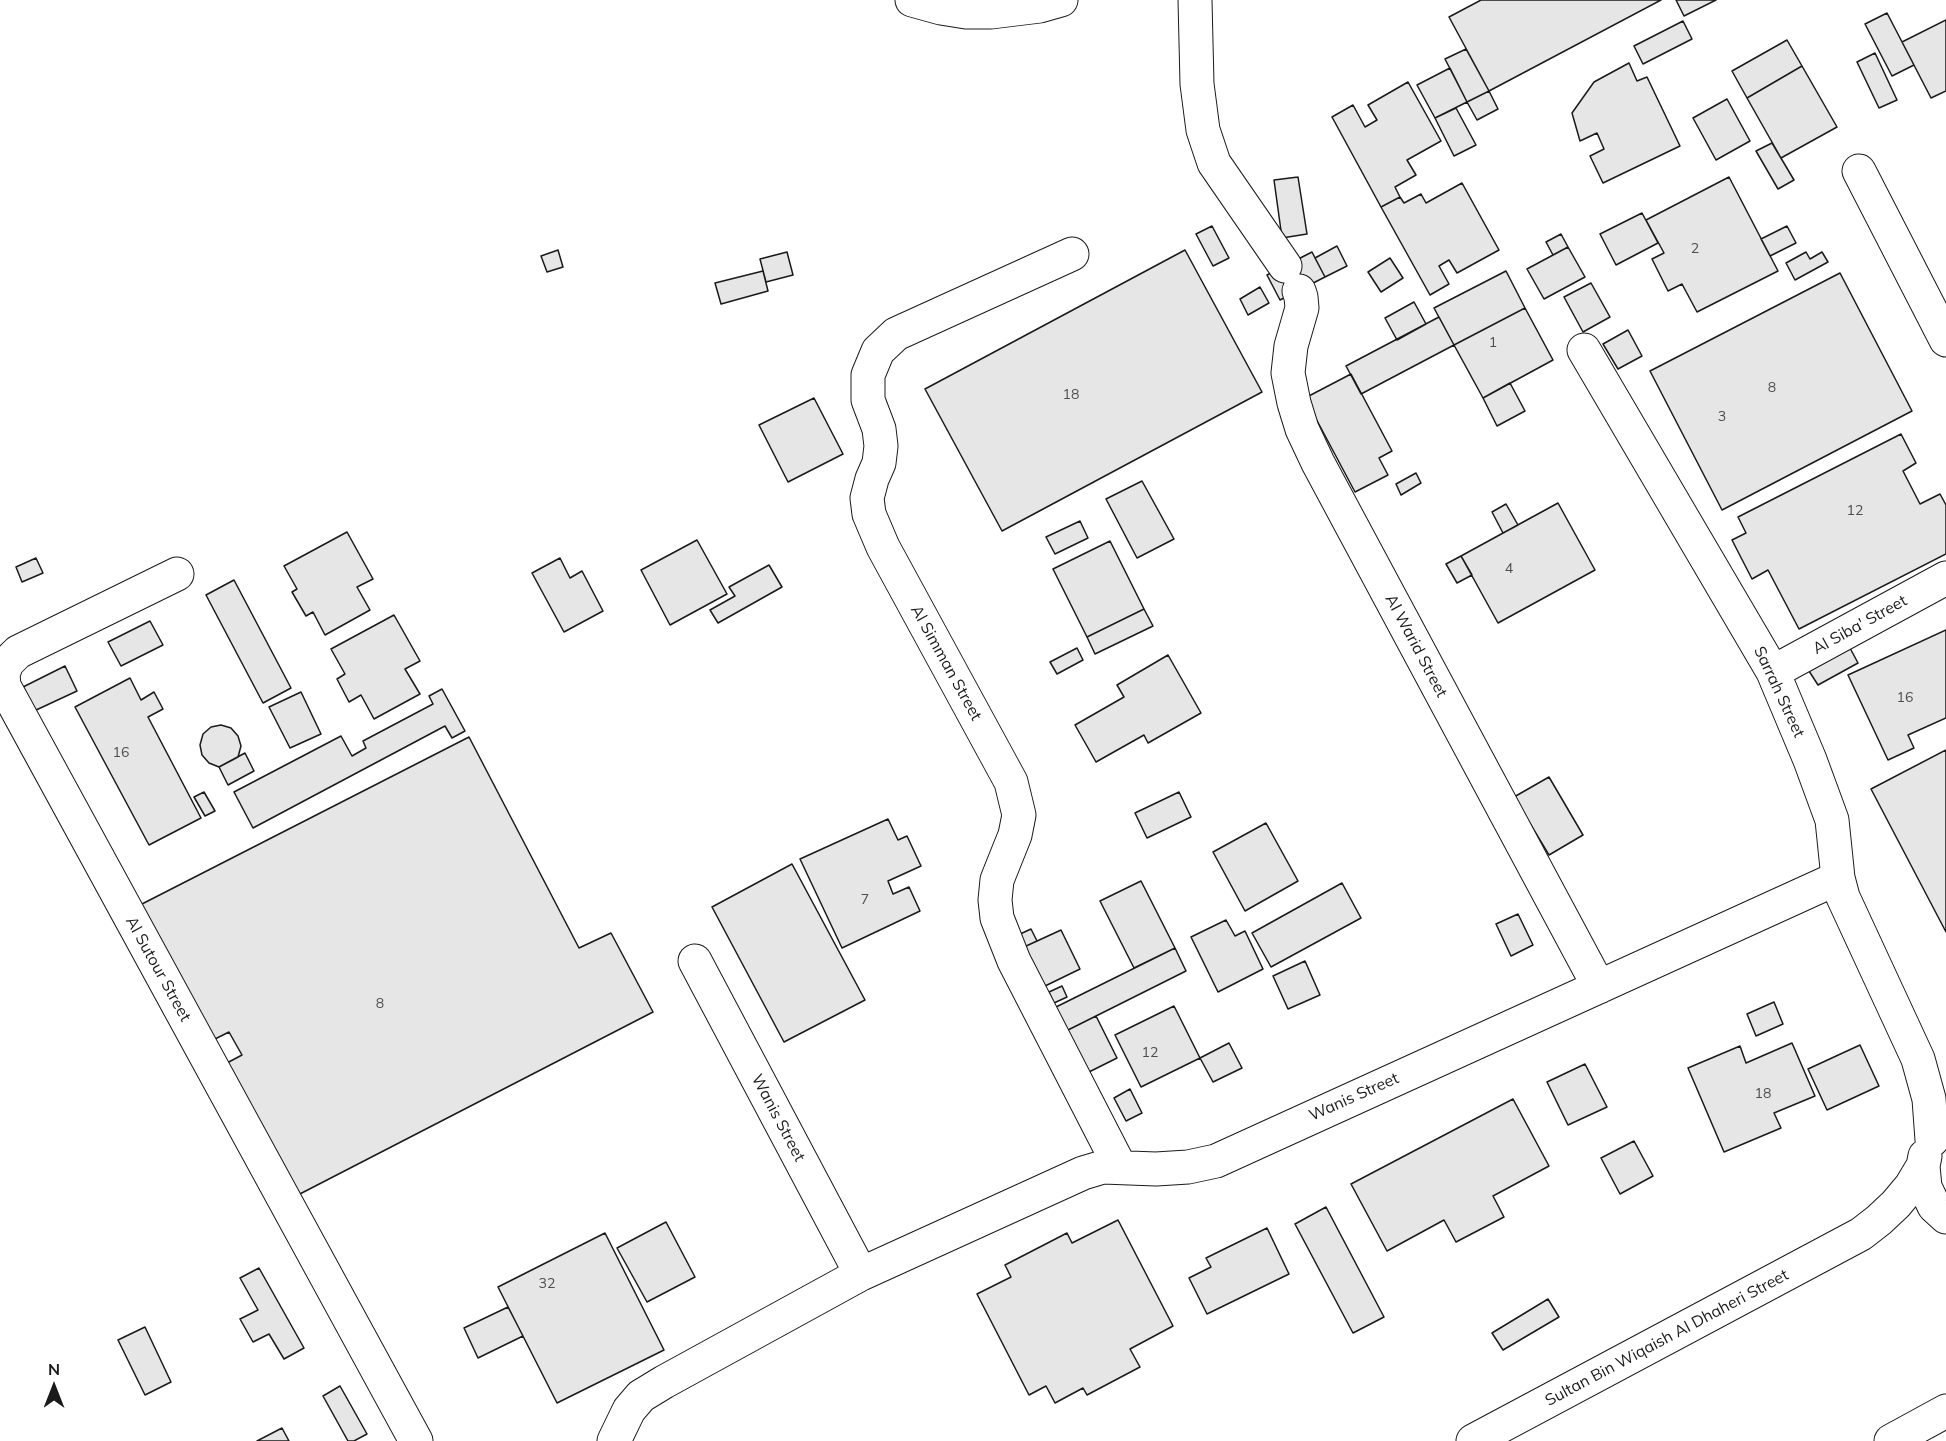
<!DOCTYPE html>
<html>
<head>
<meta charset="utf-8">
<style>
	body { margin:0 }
	#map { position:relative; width:1946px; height:1441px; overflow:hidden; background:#fff; font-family:Mulish,sans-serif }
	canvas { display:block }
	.north { position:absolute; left:24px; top:1357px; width:60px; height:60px; -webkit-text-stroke:4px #fff; paint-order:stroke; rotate:0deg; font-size:16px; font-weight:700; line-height:24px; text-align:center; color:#1a1a1a }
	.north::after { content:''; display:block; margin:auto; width:21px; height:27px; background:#1a1a1a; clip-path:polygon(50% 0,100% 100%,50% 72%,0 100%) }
</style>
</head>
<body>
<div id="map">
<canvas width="1946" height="1441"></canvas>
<div class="north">N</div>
</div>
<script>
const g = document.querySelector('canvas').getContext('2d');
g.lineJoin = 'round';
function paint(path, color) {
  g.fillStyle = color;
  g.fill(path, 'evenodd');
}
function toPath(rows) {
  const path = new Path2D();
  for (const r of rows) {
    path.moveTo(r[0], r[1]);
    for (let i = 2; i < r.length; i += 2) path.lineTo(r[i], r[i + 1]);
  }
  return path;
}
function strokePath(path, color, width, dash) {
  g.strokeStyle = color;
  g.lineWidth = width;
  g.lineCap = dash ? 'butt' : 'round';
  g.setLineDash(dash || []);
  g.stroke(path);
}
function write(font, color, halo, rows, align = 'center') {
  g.font = font + ' Mulish,sans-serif';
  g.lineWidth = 4.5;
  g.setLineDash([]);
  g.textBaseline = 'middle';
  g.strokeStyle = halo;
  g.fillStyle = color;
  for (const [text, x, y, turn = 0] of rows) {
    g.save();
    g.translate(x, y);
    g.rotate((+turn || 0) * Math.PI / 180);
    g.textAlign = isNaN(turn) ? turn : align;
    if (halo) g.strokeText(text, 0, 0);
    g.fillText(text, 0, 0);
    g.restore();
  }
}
const building = toPath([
	[1481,0,1661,0,1489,91,1449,17,1481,0],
	[1676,0,1716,0,1684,16,1676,0],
	[1887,13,1914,65,1892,76,1865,24,1887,13],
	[1946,20,1946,91,1931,98,1902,42,1946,20],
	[1683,21,1692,39,1643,64,1634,46,1683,21],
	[1787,40,1802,66,1747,98,1732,71,1787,40],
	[1466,49,1489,91,1467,102,1445,59,1466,49],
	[1875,53,1897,100,1879,108,1857,62,1875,53],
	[1629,63,1637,81,1647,77,1680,146,1603,183,1590,156,1604,149,1597,133,1580,141,1572,113,1594,82,1629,63],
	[1802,66,1837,127,1781,158,1747,98,1802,66],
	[1450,68,1467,102,1435,118,1417,85,1450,68],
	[1408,82,1441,141,1407,160,1416,175,1395,187,1400,197,1381,207,1332,117,1353,105,1365,127,1377,120,1368,105,1408,82],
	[1489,91,1498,109,1477,120,1467,102,1489,91],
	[1727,99,1750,141,1716,160,1693,118,1727,99],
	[1456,108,1476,145,1454,156,1435,118,1456,108],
	[1772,143,1794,180,1778,189,1756,151,1772,143],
	[1298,177,1307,234,1282,238,1274,180,1298,177],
	[1729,177,1778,271,1697,312,1682,284,1668,291,1652,259,1664,253,1646,220,1729,177],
	[1462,183,1499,250,1457,273,1449,260,1439,266,1449,284,1430,295,1381,207,1400,197,1404,203,1421,194,1426,203,1462,183],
	[1642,213,1658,243,1616,265,1600,234,1642,213],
	[1212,226,1229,258,1213,266,1196,234,1212,226],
	[1787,226,1796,243,1770,256,1761,239,1787,226],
	[1561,234,1568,247,1553,255,1546,242,1561,234],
	[1337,246,1347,266,1325,277,1315,258,1337,246],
	[1568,247,1585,277,1544,299,1527,269,1568,247],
	[558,250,563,267,547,272,541,256,558,250],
	[1185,250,1262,392,1002,531,925,389,1185,250],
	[787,252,793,275,766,282,760,259,787,252],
	[1312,252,1325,277,1280,300,1267,275,1312,252],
	[1806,252,1810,259,1822,252,1828,262,1795,280,1786,263,1806,252],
	[1390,258,1403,278,1381,292,1368,272,1390,258],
	[763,271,768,291,721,304,715,283,763,271],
	[1506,271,1525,308,1454,345,1434,308,1506,271],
	[1840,273,1912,411,1722,510,1650,371,1840,273],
	[1591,283,1610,317,1583,332,1564,297,1591,283],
	[1260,287,1269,303,1248,315,1240,299,1260,287],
	[1414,302,1426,324,1397,340,1385,318,1414,302],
	[1525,308,1553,360,1483,398,1454,345,1525,308],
	[1439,317,1454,345,1361,394,1346,366,1439,317],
	[1628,330,1642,356,1618,369,1603,344,1628,330],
	[1351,374,1392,451,1379,458,1388,475,1355,492,1305,398,1351,374],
	[1510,383,1525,411,1497,426,1483,398,1510,383],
	[814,398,843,454,788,482,759,425,814,398],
	[1901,434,1916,463,1903,471,1920,504,1940,494,1946,505,1946,554,1799,629,1768,570,1752,579,1732,540,1746,533,1738,517,1901,434],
	[1416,473,1421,483,1401,495,1396,484,1416,473],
	[1142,481,1174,539,1137,558,1106,499,1142,481],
	[1558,503,1595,570,1498,623,1461,556,1558,503],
	[1506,504,1518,525,1503,533,1492,512,1506,504],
	[1080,521,1088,538,1055,554,1046,537,1080,521],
	[347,532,373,579,357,587,370,610,325,635,313,612,306,616,292,592,297,589,284,566,347,532],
	[697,540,727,594,670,625,641,570,697,540],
	[1110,541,1144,609,1087,637,1053,569,1110,541],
	[1461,556,1472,575,1457,583,1446,564,1461,556],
	[36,558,43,573,22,582,16,567,36,558],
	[560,558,570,578,582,571,603,611,564,632,532,573,560,558],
	[769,565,782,587,718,623,710,610,735,596,729,587,769,565],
	[234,580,291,688,263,703,206,595,234,580],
	[1144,609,1153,626,1095,654,1087,637,1144,609],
	[394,615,420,661,405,669,420,694,374,719,361,695,349,702,337,679,345,674,331,649,394,615],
	[150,621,163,645,121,666,108,642,150,621],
	[1946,630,1946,718,1908,735,1914,748,1888,760,1848,675,1946,630],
	[1077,648,1083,660,1057,674,1050,662,1077,648],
	[1850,648,1858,663,1818,685,1809,671,1850,648],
	[1168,655,1201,713,1148,743,1144,735,1096,762,1075,725,1124,697,1117,685,1168,655],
	[65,666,77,691,34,711,23,687,65,666],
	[130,678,141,700,154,692,163,709,148,717,201,818,149,845,75,707,130,678],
	[442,689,465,731,452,738,445,726,253,828,234,792,341,736,352,756,366,748,363,741,433,704,429,696,442,689],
	[301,692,321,734,290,748,269,707,301,692],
	[221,725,231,728,238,736,241,746,238,757,219,767,209,763,202,755,200,745,203,734,211,727,221,725],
	[469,737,579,948,611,933,653,1012,294,1197,225,1064,242,1055,229,1032,211,1041,140,905,469,737],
	[1946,750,1946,932,1871,789,1946,750],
	[245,753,254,771,228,785,219,767,245,753],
	[1549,777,1583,835,1549,855,1514,797,1549,777],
	[204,792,215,811,205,816,194,797,204,792],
	[1179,792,1191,817,1147,838,1135,813,1179,792],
	[888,819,898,840,907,836,921,866,888,881,893,894,909,887,920,911,842,948,800,859,888,819],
	[1266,823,1298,881,1245,911,1213,852,1266,823],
	[792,864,865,1000,784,1042,712,907,792,864],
	[1141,881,1175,948,1134,968,1100,901,1141,881],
	[1342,883,1361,918,1271,967,1252,933,1342,883],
	[1518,914,1533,945,1511,956,1496,924,1518,914],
	[1226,920,1235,936,1245,931,1263,969,1218,992,1191,937,1226,920],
	[1031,929,1037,941,1024,947,1018,935,1031,929],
	[1061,930,1080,969,1043,987,1024,947,1061,930],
	[1175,948,1186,971,1064,1032,1052,1009,1175,948],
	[1305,961,1320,995,1288,1009,1273,976,1305,961],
	[1062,986,1067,997,1054,1003,1049,992,1062,986],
	[1774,1002,1783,1024,1756,1036,1747,1014,1774,1002],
	[1174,1006,1200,1058,1141,1087,1115,1035,1174,1006],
	[1096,1016,1117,1058,1085,1074,1064,1032,1096,1016],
	[1229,1043,1242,1068,1213,1082,1200,1058,1229,1043],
	[1792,1043,1815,1096,1774,1113,1781,1128,1724,1152,1688,1068,1740,1046,1746,1063,1792,1043],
	[1860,1045,1879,1086,1827,1110,1808,1069,1860,1045],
	[1585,1064,1607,1107,1568,1125,1547,1082,1585,1064],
	[1130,1089,1142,1113,1126,1121,1114,1098,1130,1089],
	[1513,1099,1549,1166,1493,1196,1504,1217,1456,1242,1444,1220,1387,1251,1351,1184,1513,1099],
	[1634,1141,1653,1176,1620,1194,1601,1158,1634,1141],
	[1326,1207,1384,1317,1353,1333,1295,1224,1326,1207],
	[1118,1220,1173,1326,1130,1349,1140,1367,1087,1395,1083,1388,1055,1403,1046,1386,1029,1395,977,1294,1011,1277,1005,1265,1067,1233,1072,1243,1118,1220],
	[666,1222,695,1277,647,1302,617,1248,666,1222],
	[1267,1228,1289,1274,1207,1314,1189,1278,1211,1267,1206,1258,1267,1228],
	[605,1233,664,1350,557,1403,498,1287,605,1233],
	[259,1268,304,1348,284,1359,269,1334,253,1342,240,1319,258,1310,240,1278,259,1268],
	[1548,1299,1559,1317,1503,1350,1492,1333,1548,1299],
	[508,1307,523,1336,478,1358,464,1328,508,1307],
	[145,1327,171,1382,145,1395,118,1340,145,1327],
	[340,1386,367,1434,354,1441,348,1441,323,1396,340,1386],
	[282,1428,289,1441,257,1441,282,1428]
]);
const minor = toPath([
	[912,0,941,8,966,12,991,12,1040,6,1061,0],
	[1195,0,1197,84,1203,130,1214,163,1285,266],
	[1859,171,1946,340],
	[1072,254,896,334,878,351,868,375,868,400,879,429,881,446,879,463,872,479,867,498,869,514,883,547,1011,782,1019,815,1015,835,997,880,995,900,997,918,1014,961,1120,1167],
	[1299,291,1301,297,1302,308,1291,346,1288,373,1294,403,1302,429,1318,463,1599,987],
	[1584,350,1773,672,1810,760,1832,820,1838,878,1843,897,1918,1059,1929,1099,1932,1140],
	[177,574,18,652,7,663,3,674,4,686,416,1441],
	[1773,672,1946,578],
	[695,961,861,1274],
	[1925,1156,1923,1166,1925,1187,1934,1206,1946,1217],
	[614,1441,629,1410,641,1396,664,1382,861,1274,1083,1173,1103,1167,1156,1169,1188,1167,1216,1161,1838,878],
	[1473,1441,1861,1234,1879,1220,1896,1204,1911,1186,1923,1166],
	[1891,1441,1946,1411]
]);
const numberNames = [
	["2",1695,249],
	["1",1493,343],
	["8",1772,388],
	["18",1071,395],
	["3",1722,417],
	["12",1855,511],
	["4",1509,569],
	["16",1905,698],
	["16",121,753],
	["7",865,900],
	["8",380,1004],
	["12",1150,1053],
	["18",1763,1094],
	["32",547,1284]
];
const streetNames = [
	["Al Siba' Street",1860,625,-29],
	["Al Warid Street",1416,646,62],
	["Al Simman Street",946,663,61],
	["Sarrah Street",1779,692,65],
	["Al Sutour Street",158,969,61],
	["Wanis Street",1354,1097,-24],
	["Wanis Street",778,1118,62],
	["Sultan Bin Wiqaish Al Dhaheri Street",1667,1338,-28]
];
paint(building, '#e6e6e6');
strokePath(building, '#1a1a1a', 1.5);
strokePath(minor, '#1a1a1a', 35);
strokePath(minor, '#fff', 33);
write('14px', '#4d4d4d', null, numberNames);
write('16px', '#1a1a1a', '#fff', streetNames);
</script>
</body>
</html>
